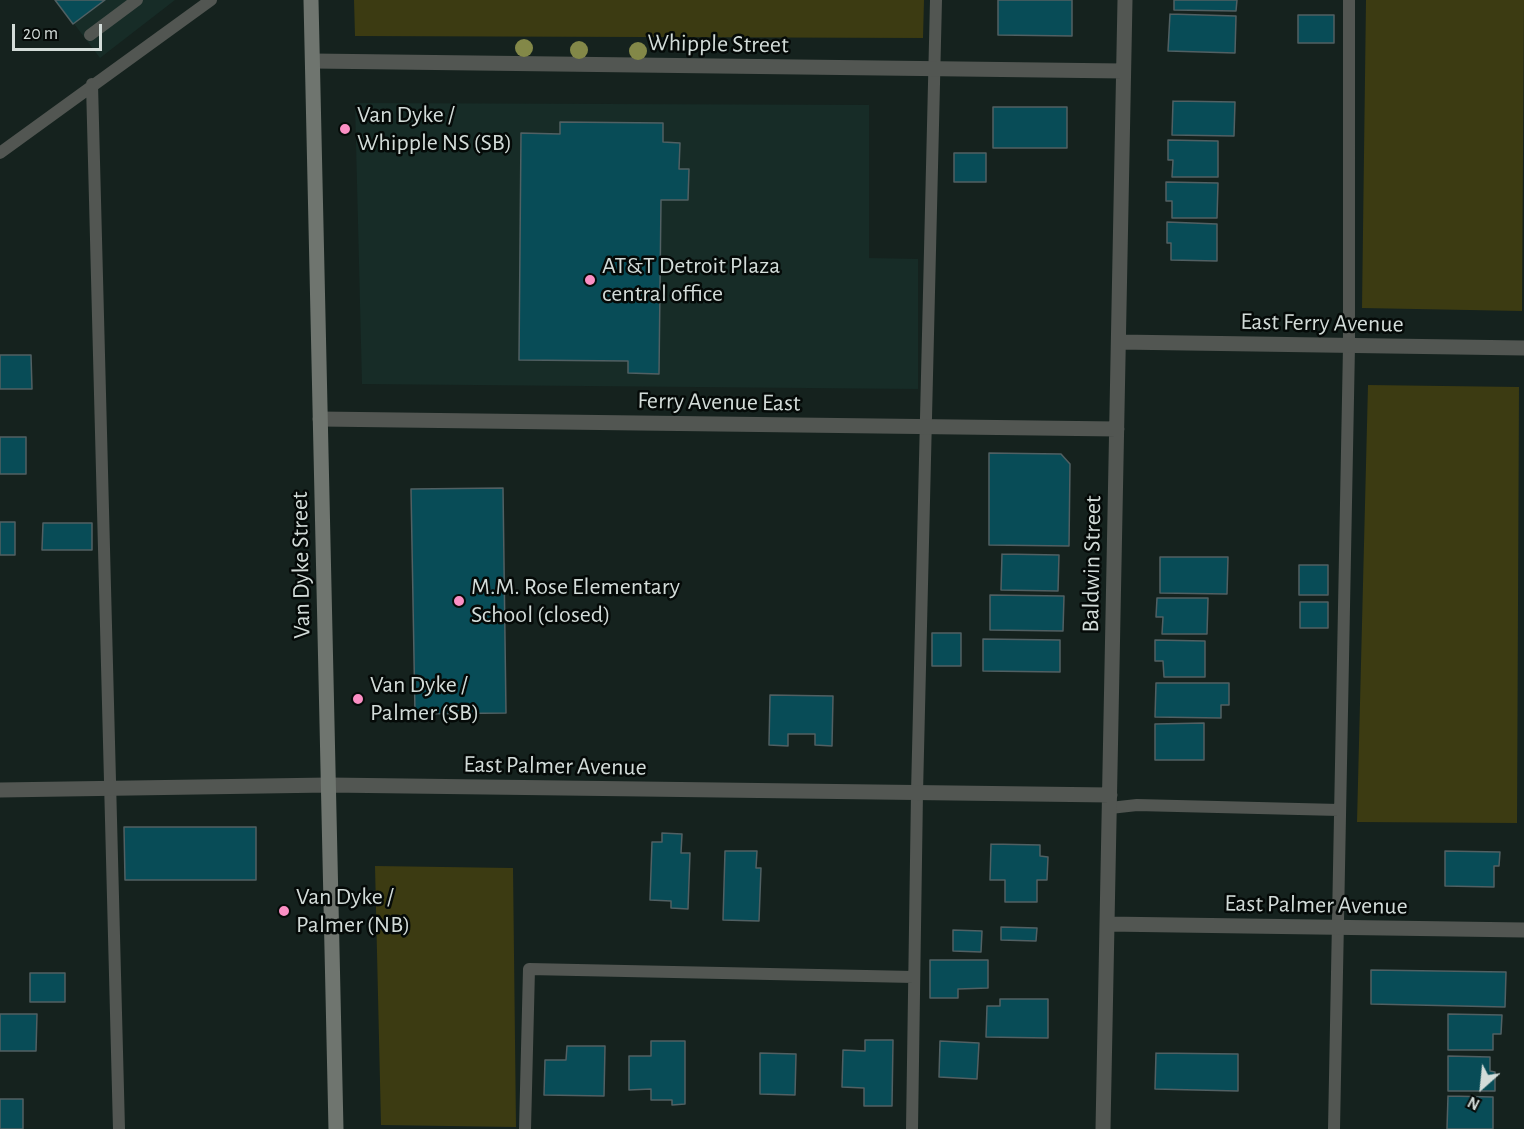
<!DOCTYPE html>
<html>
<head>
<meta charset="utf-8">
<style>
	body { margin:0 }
	#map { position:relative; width:1524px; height:1129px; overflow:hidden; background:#15221e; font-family:"Alegreya Sans",sans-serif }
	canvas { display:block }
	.north { position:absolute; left:1452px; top:1057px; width:60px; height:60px; -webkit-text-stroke:4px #050a08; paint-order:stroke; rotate:207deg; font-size:16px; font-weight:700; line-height:24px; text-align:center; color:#d3dcd9 }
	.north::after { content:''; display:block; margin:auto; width:21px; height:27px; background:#d3dcd9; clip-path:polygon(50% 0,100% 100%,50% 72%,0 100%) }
	.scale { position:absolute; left:12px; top:24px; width:90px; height:27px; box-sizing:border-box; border:3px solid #d3dcd9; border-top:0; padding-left:8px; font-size:18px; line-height:21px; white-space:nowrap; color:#d3dcd9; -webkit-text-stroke:4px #050a08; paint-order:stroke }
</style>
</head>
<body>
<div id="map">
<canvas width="1524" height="1129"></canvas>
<div class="north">N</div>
<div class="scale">20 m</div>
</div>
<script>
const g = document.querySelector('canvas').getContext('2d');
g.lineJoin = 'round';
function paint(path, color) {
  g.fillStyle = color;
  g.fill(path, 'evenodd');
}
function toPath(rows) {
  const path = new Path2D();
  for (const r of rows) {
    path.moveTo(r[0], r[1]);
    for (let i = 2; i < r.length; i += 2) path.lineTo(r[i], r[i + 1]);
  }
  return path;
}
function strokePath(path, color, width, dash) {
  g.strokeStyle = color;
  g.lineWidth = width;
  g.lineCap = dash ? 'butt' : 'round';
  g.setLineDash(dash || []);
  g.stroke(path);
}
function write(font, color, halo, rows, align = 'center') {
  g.font = font + ' "Alegreya Sans",sans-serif';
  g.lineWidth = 5;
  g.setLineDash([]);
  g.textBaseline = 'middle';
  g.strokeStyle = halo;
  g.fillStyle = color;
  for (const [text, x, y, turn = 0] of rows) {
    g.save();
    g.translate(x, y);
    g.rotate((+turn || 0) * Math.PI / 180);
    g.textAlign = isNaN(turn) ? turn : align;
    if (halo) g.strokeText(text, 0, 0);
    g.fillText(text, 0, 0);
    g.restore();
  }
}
const built = toPath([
	[56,0,175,0,100,58],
	[355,103,869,105,869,258,918,259,918,389,362,384]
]);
const green = toPath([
	[354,0,924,0,923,38,355,36],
	[1366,0,1524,0,1522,311,1362,308],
	[1368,385,1519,387,1517,823,1357,822],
	[375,866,513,868,516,1127,381,1125]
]);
const building = toPath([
	[55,0,105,0,73,24,55,0],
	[998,0,1072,0,1072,36,998,35,998,0],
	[1174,0,1237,0,1236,11,1174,10,1174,0],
	[1170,14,1236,16,1235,53,1168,51,1170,14],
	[1298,15,1334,15,1334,43,1298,43,1298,15],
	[1173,101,1235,102,1234,136,1172,135,1173,101],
	[993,107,1067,107,1067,148,993,148,993,107],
	[560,122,663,123,663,142,680,143,679,169,689,169,688,200,661,200,659,374,628,373,628,361,519,360,521,133,560,134,560,122],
	[1168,140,1218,141,1218,177,1172,177,1173,160,1168,160,1168,140],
	[954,153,986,153,986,182,954,182,954,153],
	[1166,182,1218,183,1217,218,1172,218,1172,201,1166,201,1166,182],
	[1167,222,1217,224,1217,261,1171,260,1171,243,1167,243,1167,222],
	[0,355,31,355,32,389,0,389,0,355],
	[0,437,26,437,26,474,0,474,0,437],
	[989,453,1061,454,1070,464,1069,546,989,545,989,453],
	[503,488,506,713,415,714,411,489,503,488],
	[0,522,15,522,15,555,0,555,0,522],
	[43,523,92,523,92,550,42,550,43,523],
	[1002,554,1059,555,1058,591,1001,590,1002,554],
	[1160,557,1228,557,1227,594,1160,593,1160,557],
	[1299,565,1328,565,1328,595,1299,595,1299,565],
	[990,595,1064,596,1063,631,990,630,990,595],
	[1157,598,1208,598,1207,634,1162,634,1163,617,1156,617,1157,598],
	[1300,602,1328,602,1328,628,1300,628,1300,602],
	[932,633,961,633,961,666,932,666,932,633],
	[983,639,1060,640,1060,672,983,671,983,639],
	[1155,640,1205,641,1205,677,1164,677,1163,661,1155,661,1155,640],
	[1156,683,1229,683,1229,705,1221,705,1221,718,1155,717,1156,683],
	[770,695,833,696,832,746,815,745,815,734,788,734,788,746,769,745,770,695],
	[1204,723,1204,760,1155,760,1155,724,1204,723],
	[124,827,256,827,256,880,125,880,124,827],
	[662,833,682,834,681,853,690,853,688,909,671,908,671,901,650,900,652,842,662,842,662,833],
	[991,844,1040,845,1040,856,1048,857,1047,880,1037,880,1037,902,1005,902,1005,880,990,880,991,844],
	[725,851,757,851,756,868,761,868,759,921,723,920,725,851],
	[1445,851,1500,852,1499,866,1494,866,1494,887,1445,886,1445,851],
	[1001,927,1037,928,1036,941,1001,940,1001,927],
	[953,930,982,931,981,952,953,951,953,930],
	[930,960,988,960,988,988,958,989,958,998,930,998,930,960],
	[1371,970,1506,972,1505,1007,1371,1004,1371,970],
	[30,973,65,973,65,1002,30,1002,30,973],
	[1000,999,1048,999,1048,1038,986,1037,987,1006,1000,1006,1000,999],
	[0,1014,37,1014,36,1051,0,1051,0,1014],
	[1448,1014,1502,1015,1501,1034,1493,1034,1493,1050,1448,1050,1448,1014],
	[865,1040,893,1040,892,1106,864,1106,864,1088,842,1087,843,1050,865,1051,865,1040],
	[651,1041,685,1041,685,1104,672,1105,672,1100,651,1100,651,1089,629,1090,629,1056,651,1056,651,1041],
	[940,1041,979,1043,977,1079,939,1077,940,1041],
	[567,1046,605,1046,604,1096,544,1095,545,1060,566,1060,567,1046],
	[760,1053,796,1054,795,1095,760,1094,760,1053],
	[1156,1053,1238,1054,1238,1091,1155,1089,1156,1053],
	[1448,1056,1490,1057,1490,1071,1495,1072,1495,1091,1448,1091,1448,1056],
	[1448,1096,1493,1097,1493,1129,1447,1129,1448,1096],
	[0,1099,23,1099,23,1129,0,1129,0,1099]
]);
const lane = toPath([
	[90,35,137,0],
	[92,84,119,1129],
	[0,153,211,0],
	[1110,808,1137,805,1339,810],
	[525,1129,529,969,914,977],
	[912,1129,917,793,936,0],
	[1334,1129,1349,346,1349,0]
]);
const street = toPath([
	[313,61,1123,71],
	[1119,342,1524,348],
	[320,419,1117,429],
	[0,790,329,785,1110,795],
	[1107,924,1524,930],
	[1103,1129,1125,0]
]);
const secondary = toPath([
	[311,0,336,1129]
]);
const trees = [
	[524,48],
	[579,50],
	[638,51]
];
const markers = [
	[345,129,6,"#fb8fc4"],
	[590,280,6,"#fb8fc4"],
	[459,601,6,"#fb8fc4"],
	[358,699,6,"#fb8fc4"],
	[284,911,6,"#fb8fc4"]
];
const streetNames = [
	["Whipple Street",718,44,1],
	["East Ferry Avenue",1322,323,1],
	["Ferry Avenue East",719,402,1],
	["Baldwin Street",1092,564,-89],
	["Van Dyke Street",301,565,-91],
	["East Palmer Avenue",555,766,1],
	["East Palmer Avenue",1316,905,1]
];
const poiNames = [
	["Van Dyke /",357,115],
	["Whipple NS (SB)",357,143],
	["AT&T Detroit Plaza",602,266],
	["central office",602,294],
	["M.M. Rose Elementary",471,587],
	["School (closed)",471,615],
	["Van Dyke /",370,685],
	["Palmer (SB)",370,713],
	["Van Dyke /",296,897],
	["Palmer (NB)",296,925]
];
paint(built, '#172c27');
paint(green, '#3c3b12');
paint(building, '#084c57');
strokePath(building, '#516063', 1.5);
strokePath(lane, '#525652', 12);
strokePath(street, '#525652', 15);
strokePath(secondary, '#6f756f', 15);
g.fillStyle = '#838848';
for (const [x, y] of trees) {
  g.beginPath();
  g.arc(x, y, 9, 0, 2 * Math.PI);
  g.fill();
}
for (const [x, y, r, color] of markers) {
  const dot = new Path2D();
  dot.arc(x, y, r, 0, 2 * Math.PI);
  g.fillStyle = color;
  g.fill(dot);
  strokePath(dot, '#050a08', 2);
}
write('24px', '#d3dcd9', '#050a08', streetNames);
write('24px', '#d3dcd9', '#050a08', poiNames, 'left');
</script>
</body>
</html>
